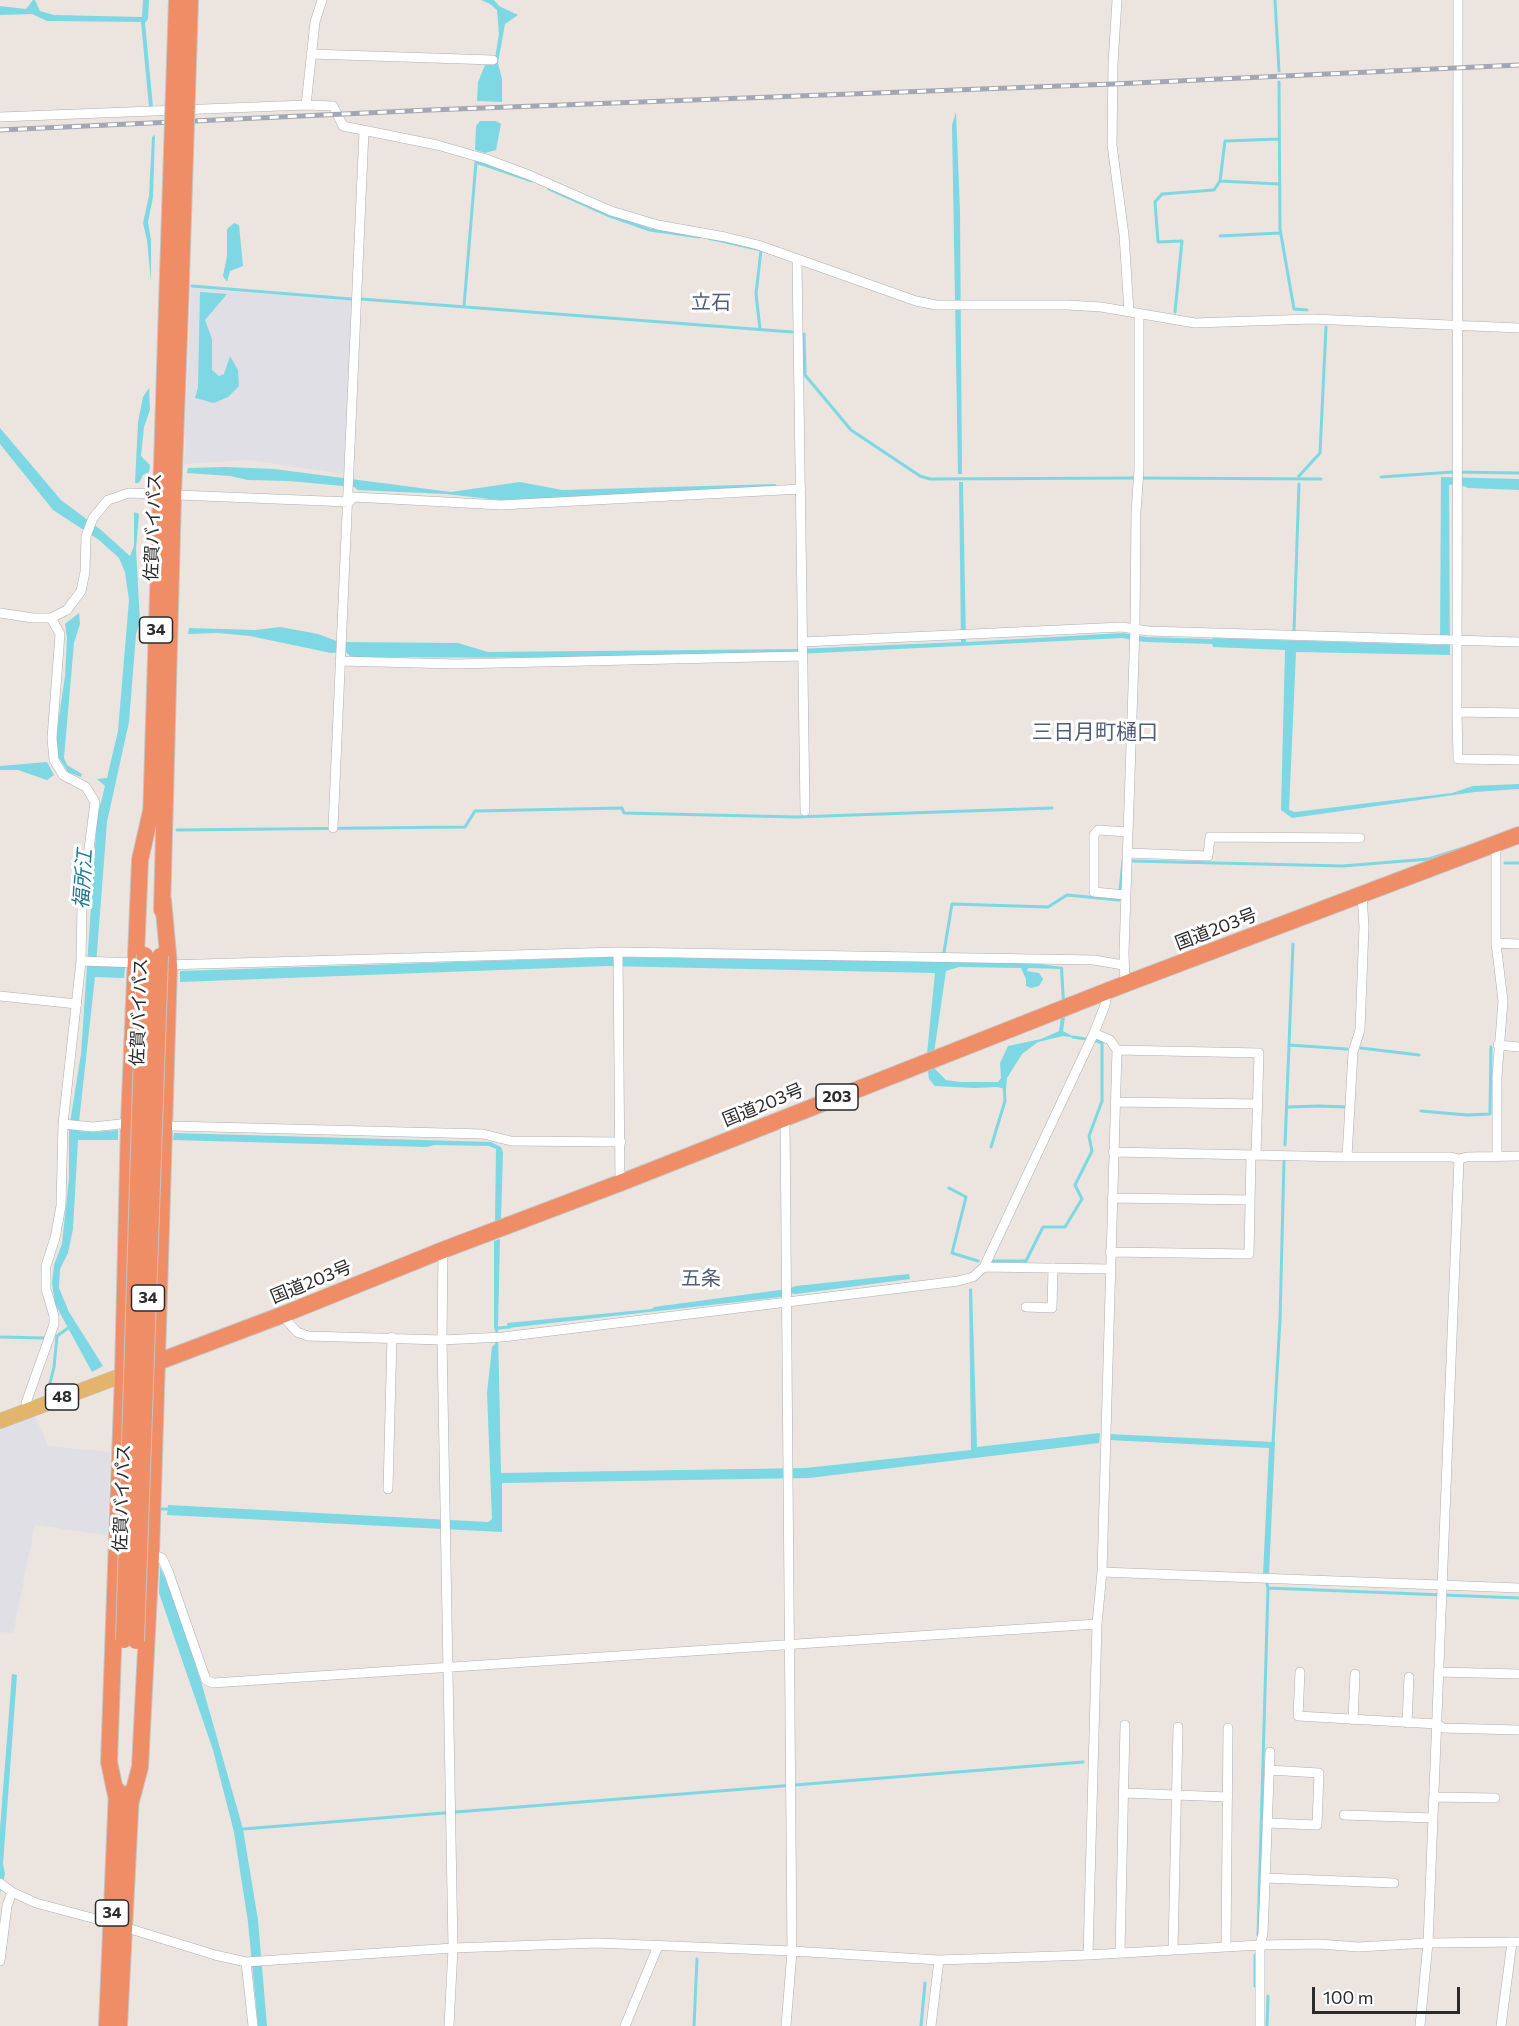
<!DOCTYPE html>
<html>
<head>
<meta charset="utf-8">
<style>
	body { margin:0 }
	#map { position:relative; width:1519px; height:2026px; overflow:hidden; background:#ece4df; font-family:Commissioner,sans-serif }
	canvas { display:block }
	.scale { position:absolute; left:1312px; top:1987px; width:148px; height:27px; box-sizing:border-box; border:3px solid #2b2b2b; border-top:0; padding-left:8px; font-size:18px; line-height:21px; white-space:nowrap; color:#2b2b2b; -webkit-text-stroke:4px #fff; paint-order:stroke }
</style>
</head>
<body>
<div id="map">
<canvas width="1519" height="2026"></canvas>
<div class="scale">100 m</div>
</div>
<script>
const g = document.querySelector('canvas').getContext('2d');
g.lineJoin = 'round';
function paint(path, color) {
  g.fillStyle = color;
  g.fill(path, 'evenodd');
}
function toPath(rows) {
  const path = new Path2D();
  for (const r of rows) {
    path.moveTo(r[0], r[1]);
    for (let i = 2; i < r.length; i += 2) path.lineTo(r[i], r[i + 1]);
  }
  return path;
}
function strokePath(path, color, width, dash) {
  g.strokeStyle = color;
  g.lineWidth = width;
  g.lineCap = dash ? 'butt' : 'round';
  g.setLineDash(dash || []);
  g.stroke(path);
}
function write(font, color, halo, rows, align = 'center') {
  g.font = font + ' Commissioner,"Noto Sans JP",sans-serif';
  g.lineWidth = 6;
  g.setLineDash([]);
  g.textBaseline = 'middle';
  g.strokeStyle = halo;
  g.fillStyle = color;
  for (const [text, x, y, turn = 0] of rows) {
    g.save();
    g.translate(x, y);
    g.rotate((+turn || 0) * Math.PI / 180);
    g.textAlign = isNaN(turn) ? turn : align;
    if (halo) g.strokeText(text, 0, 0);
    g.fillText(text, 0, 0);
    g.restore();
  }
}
const industrial = toPath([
	[191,288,353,301,344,474,249,460,184,464],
	[34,1414,48,1446,110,1452,107,1535,35,1525,13,1633,0,1632,0,1429]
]);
const water = toPath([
	[33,0,35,0,40,11,54,15,142,17,143,0,149,0,148,19,145,23,153,107,149,107,141,22,47,21,32,14,0,15,0,6,26,9],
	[481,0,494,0,499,6,518,15,505,24,498,63,502,79,502,102,477,101,478,82,485,65,494,64,499,34,497,10,490,4],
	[956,112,960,211,962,474,958,474,952,125],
	[480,121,496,121,501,124,496,150,485,153,475,150,476,126],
	[155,135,153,197,148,222,151,240,151,282,147,240,143,223,149,196,152,137],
	[234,223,239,225,243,266,230,271,227,282,223,276,227,256,227,229],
	[200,292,227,294,205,320,212,339,212,370,219,376,224,374,230,356,238,370,239,386,228,397,214,403,195,398,198,387],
	[149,388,150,410,144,427,141,456,150,465,149,472,143,475,139,483,135,483,138,422,143,397],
	[0,428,61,500,101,530,130,556,134,546,134,512,139,514,136,549,140,622,136,634,129,722,107,822,96,965,125,967,124,978,95,977,78,1131,94,1132,118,1130,118,1140,78,1140,73,1229,68,1253,60,1269,59,1288,69,1312,103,1366,92,1372,55,1304,52,1283,54,1265,62,1244,69,1178,69,1129,81,1054,97,818,105,786,97,779,107,778,118,731,129,600,125,572,119,558,99,540,53,510,0,444],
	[226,467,274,469,451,492,520,482,562,490,776,484,775,488,613,497,499,500,446,494,358,490,354,487,289,481,248,480,230,476,187,473,188,468],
	[1441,477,1519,479,1519,490,1468,488,1459,484,1449,485,1450,655,1296,652,1289,810,1295,812,1452,793,1473,786,1519,784,1519,789,1475,792,1292,818,1281,810,1285,650,1213,647,1212,644,1145,642,1122,638,797,654,591,658,351,657,346,652,331,653,250,636,218,633,188,634,189,628,256,630,280,627,318,634,339,642,458,643,488,652,797,649,961,642,959,482,963,482,966,642,1123,633,1146,637,1212,639,1213,638,1440,645],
	[79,613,80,624,74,643,64,758,67,765,82,774,81,777,68,772,57,755,57,730,65,676,67,638,65,624],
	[47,762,54,775,47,780,18,770,0,770,0,766],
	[610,957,1032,963,1063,967,1065,1003,1062,1003,1060,969,1028,968,1027,971,1039,973,1043,979,1039,986,1031,988,1026,986,1026,979,1021,968,959,967,946,971,934,1053,927,1054,935,973,607,966,180,982,180,971],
	[1061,1017,1065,1017,1063,1031,1076,1038,1063,1036,1038,1042,1022,1054,1007,1078,1006,1089,997,1087,974,1088,935,1086,929,1079,928,1071,934,1068,946,1080,960,1082,998,1082,1001,1078,1000,1063,1008,1046,1041,1039,1059,1031],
	[174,1133,491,1142,501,1147,503,1152,501,1220,495,1221,496,1149,489,1146,434,1145,427,1147,173,1140],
	[500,1239,498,1328,501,1473,806,1468,971,1450,969,1289,972,1288,977,1447,1100,1433,1099,1443,809,1478,502,1483,502,1532,167,1515,168,1505,488,1522,492,1519,487,1393,492,1347,495,1344,496,1333,494,1328,494,1241],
	[909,1274,910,1279,796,1294,788,1293,781,1297,508,1328,507,1323,652,1309,654,1307,787,1289,796,1286],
	[1108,1434,1275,1442,1269,1575,1263,1575,1269,1448,1108,1440],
	[160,1567,172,1594,202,1685,243,1829,258,1920,267,2026,258,2026,248,1922,234,1832,213,1750,159,1593],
	[12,1674,17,1675,3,1864,5,1874,0,1893,0,1829]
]);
const stream = toPath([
	[1275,0,1279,71],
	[1279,82,1280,229,1294,309,1307,310],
	[1220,181,1279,184],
	[549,189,607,215,650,230,699,237],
	[1220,236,1280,233],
	[708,238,761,250,756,294,760,329],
	[192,286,351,299],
	[361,299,792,332],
	[464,306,476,162,532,181],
	[1175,312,1182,241,1158,242,1155,202,1162,194,1214,190,1220,181,1225,141,1279,139],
	[804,334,805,375,851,430,920,476,930,479,1134,478],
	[1299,476,1320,453,1326,327],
	[1381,477,1453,472,1519,473],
	[1143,478,1321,479],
	[1294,630,1299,484],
	[177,830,465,827,475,811,622,808,624,813,796,817,1052,808],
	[1132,861,1343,866,1429,859,1463,848],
	[1505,863,1519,863],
	[944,952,952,904,1048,907,1067,895,1119,900,1123,861],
	[1073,1037,1086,1039],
	[1289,1045,1347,1049],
	[1361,1048,1419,1055],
	[1287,1107,1318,1106,1347,1107],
	[1421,1111,1467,1115,1490,1114,1491,1047],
	[1285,1145,1293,944],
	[991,1147,1005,1101,1004,1085],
	[949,1188,966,1197,952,1253,978,1261],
	[992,1261,1026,1261,1043,1227,1065,1227,1082,1199,1075,1185,1092,1151,1089,1136,1102,1101,1102,1043,1094,1040],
	[498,1328,510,1327],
	[0,1337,44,1338],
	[48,1391,54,1367,57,1336,71,1326],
	[1273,1443,1280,1320,1284,1160],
	[159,1509,167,1509],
	[1266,1580,1268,1588,1519,1598],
	[243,1829,1083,1762],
	[1258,1935,1268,1588],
	[1255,1955,1255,1986],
	[694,2026,697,1959],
	[921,2026,925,1983],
	[1267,2026,1268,1996]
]);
const street = toPath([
	[1117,0,1113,64,1112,145,1124,235,1129,312],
	[1458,0,1457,712,1519,713],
	[311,54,493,60],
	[306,105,315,22,322,0],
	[0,117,306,105,333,106,343,126,437,145,486,159,529,175,611,211,658,225,725,237,758,245,916,301,936,305,1067,305,1101,307,1195,323,1312,319,1519,328],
	[797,260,805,811],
	[0,613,33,618,51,618,67,610,81,591,85,572,86,536,93,518,108,500,129,493,349,502,354,497,501,505,801,489],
	[802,642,1122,627,1148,631,1519,642],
	[340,661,456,664,802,656],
	[1457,712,1458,759,1519,760],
	[333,828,364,131],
	[1496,843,1496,943,1503,1001,1497,1077,1497,1156],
	[1127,853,1208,856,1210,837,1360,838],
	[1126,895,1094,892,1094,835,1098,830,1128,832],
	[1496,943,1519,944],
	[618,952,620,1183],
	[81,961,138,963],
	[166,965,618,952,1094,960,1123,965],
	[1125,984,1124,952,1135,628,1136,512,1139,469,1139,314],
	[0,996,77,1004],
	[1498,1045,1519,1047],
	[1117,1050,1259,1053,1256,1155],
	[1115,1102,1258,1104],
	[785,1117,792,1951,786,2026],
	[63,1124,93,1127,129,1123],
	[163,1124,172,1126,483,1134,511,1141,621,1142],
	[1113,1152,1347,1157,1451,1157,1459,1159,1467,1157,1519,1156],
	[1347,1157,1353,1052,1360,1030,1364,927,1362,895],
	[1112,1198,1250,1200],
	[443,1250,442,1340,453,1948,449,2026],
	[1110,1252,1249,1254,1251,1155],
	[984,1267,1110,1269],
	[1026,1307,1052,1308,1053,1268],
	[282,1315,297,1332,308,1336,442,1340,503,1337,958,1281,973,1277,984,1267,1094,1033,1105,1005,1107,992],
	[28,1410,26,1403,54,1324,54,1316,46,1289,46,1266,55,1238,61,1206,63,1124,81,961,82,904,95,802,86,787,63,775,54,760,52,738,60,634,51,618],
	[388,1489,392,1337],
	[151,1554,162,1558,168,1571,206,1680,213,1683,1097,1624],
	[1102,1572,1519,1588],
	[1300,1672,1298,1716,1437,1724,1443,1728,1519,1730],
	[1439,1672,1519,1674],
	[1353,1720,1355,1674],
	[1407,1723,1409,1677],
	[1124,1793,1228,1797],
	[1434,1797,1495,1798],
	[1344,1815,1433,1818],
	[1267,1823,1317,1825,1319,1773,1269,1770],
	[1265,1878,1394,1883],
	[0,1883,12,1892,36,1903,111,1923,215,1955,246,1962,453,1948,598,1943,792,1951,939,1960,1088,1955,1260,1945,1319,1944,1358,1947,1428,1943,1519,1942],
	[1226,1947,1228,1728],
	[1173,1950,1178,1727],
	[1120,1953,1125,1725],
	[1088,1955,1097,1624,1102,1572,1117,1050,1110,1040,1094,1033],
	[0,1961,7,1906,12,1892],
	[246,1962,253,2026],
	[625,2026,658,1946],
	[931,2026,939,1960],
	[1260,2026,1260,1945,1263,1934,1270,1752],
	[1420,2026,1428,1943,1459,1159],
	[1501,2026,1512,1942]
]);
const primary = toPath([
	[0,1421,123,1375]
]);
const highway = toPath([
	[151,819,167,305],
	[162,910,173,495,180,308],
	[123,1375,282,1315,443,1250,620,1183,1125,984,1519,835],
	[117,1800,109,1762,123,1375,129,1123,140,860,151,811],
	[131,1801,140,1767,151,1554,169,965,163,900],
	[107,2026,117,1790],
	[119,2026,131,1792]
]);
const rail = toPath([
	[0,130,430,110,1113,84,1519,65]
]);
const highwayBridge = toPath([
	[167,305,177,0],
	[180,308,190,0],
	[124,1640,145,955],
	[136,1641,160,956]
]);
const shields = [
	[156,630,33],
	[837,1097,42],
	[148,1298,33],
	[62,1397,33],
	[112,1913,33]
];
const shieldNames = [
	["34",156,630],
	["203",837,1097],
	["34",148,1298],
	["48",62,1397],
	["34",112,1913]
];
const streetNames = [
	["佐賀バイパス",153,527,-88],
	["国道203号",1216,929,-21],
	["佐賀バイパス",139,1012,-88],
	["国道203号",763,1105,-22],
	["国道203号",311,1282,-22],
	["佐賀バイパス",122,1498,-88]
];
const neighbourhoodNames = [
	["立石",711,302],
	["五条",701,1278]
];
const waterNames = [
	["福所江",83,879,-86]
];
const quarterNames = [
	["三日月町樋口",1095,732]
];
paint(industrial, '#e0dfe5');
paint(water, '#7dd8e3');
strokePath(stream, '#7dd8e3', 3);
strokePath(street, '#abafb6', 10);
strokePath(primary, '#c4c4c4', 16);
strokePath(highway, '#c4c4c4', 18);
strokePath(street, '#fff', 9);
strokePath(primary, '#e3b56c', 15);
strokePath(highway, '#ef8d67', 16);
strokePath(rail, '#a2a7b4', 5);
strokePath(rail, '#fff', 3, [9]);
strokePath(highwayBridge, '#c4c4c4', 18, []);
strokePath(highwayBridge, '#ef8d67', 16);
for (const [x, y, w] of shields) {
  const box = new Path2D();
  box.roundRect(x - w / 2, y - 13, w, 26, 4.5);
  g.fillStyle = '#fff';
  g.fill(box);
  strokePath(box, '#2b2b2b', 1.5);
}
write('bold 16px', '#2b2b2b', null, shieldNames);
write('18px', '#2b2b2b', '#fff', streetNames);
write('20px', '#505d78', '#fff', neighbourhoodNames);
write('italic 20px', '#1b7a90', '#fff', waterNames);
write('21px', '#505d78', '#fff', quarterNames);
</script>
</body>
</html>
